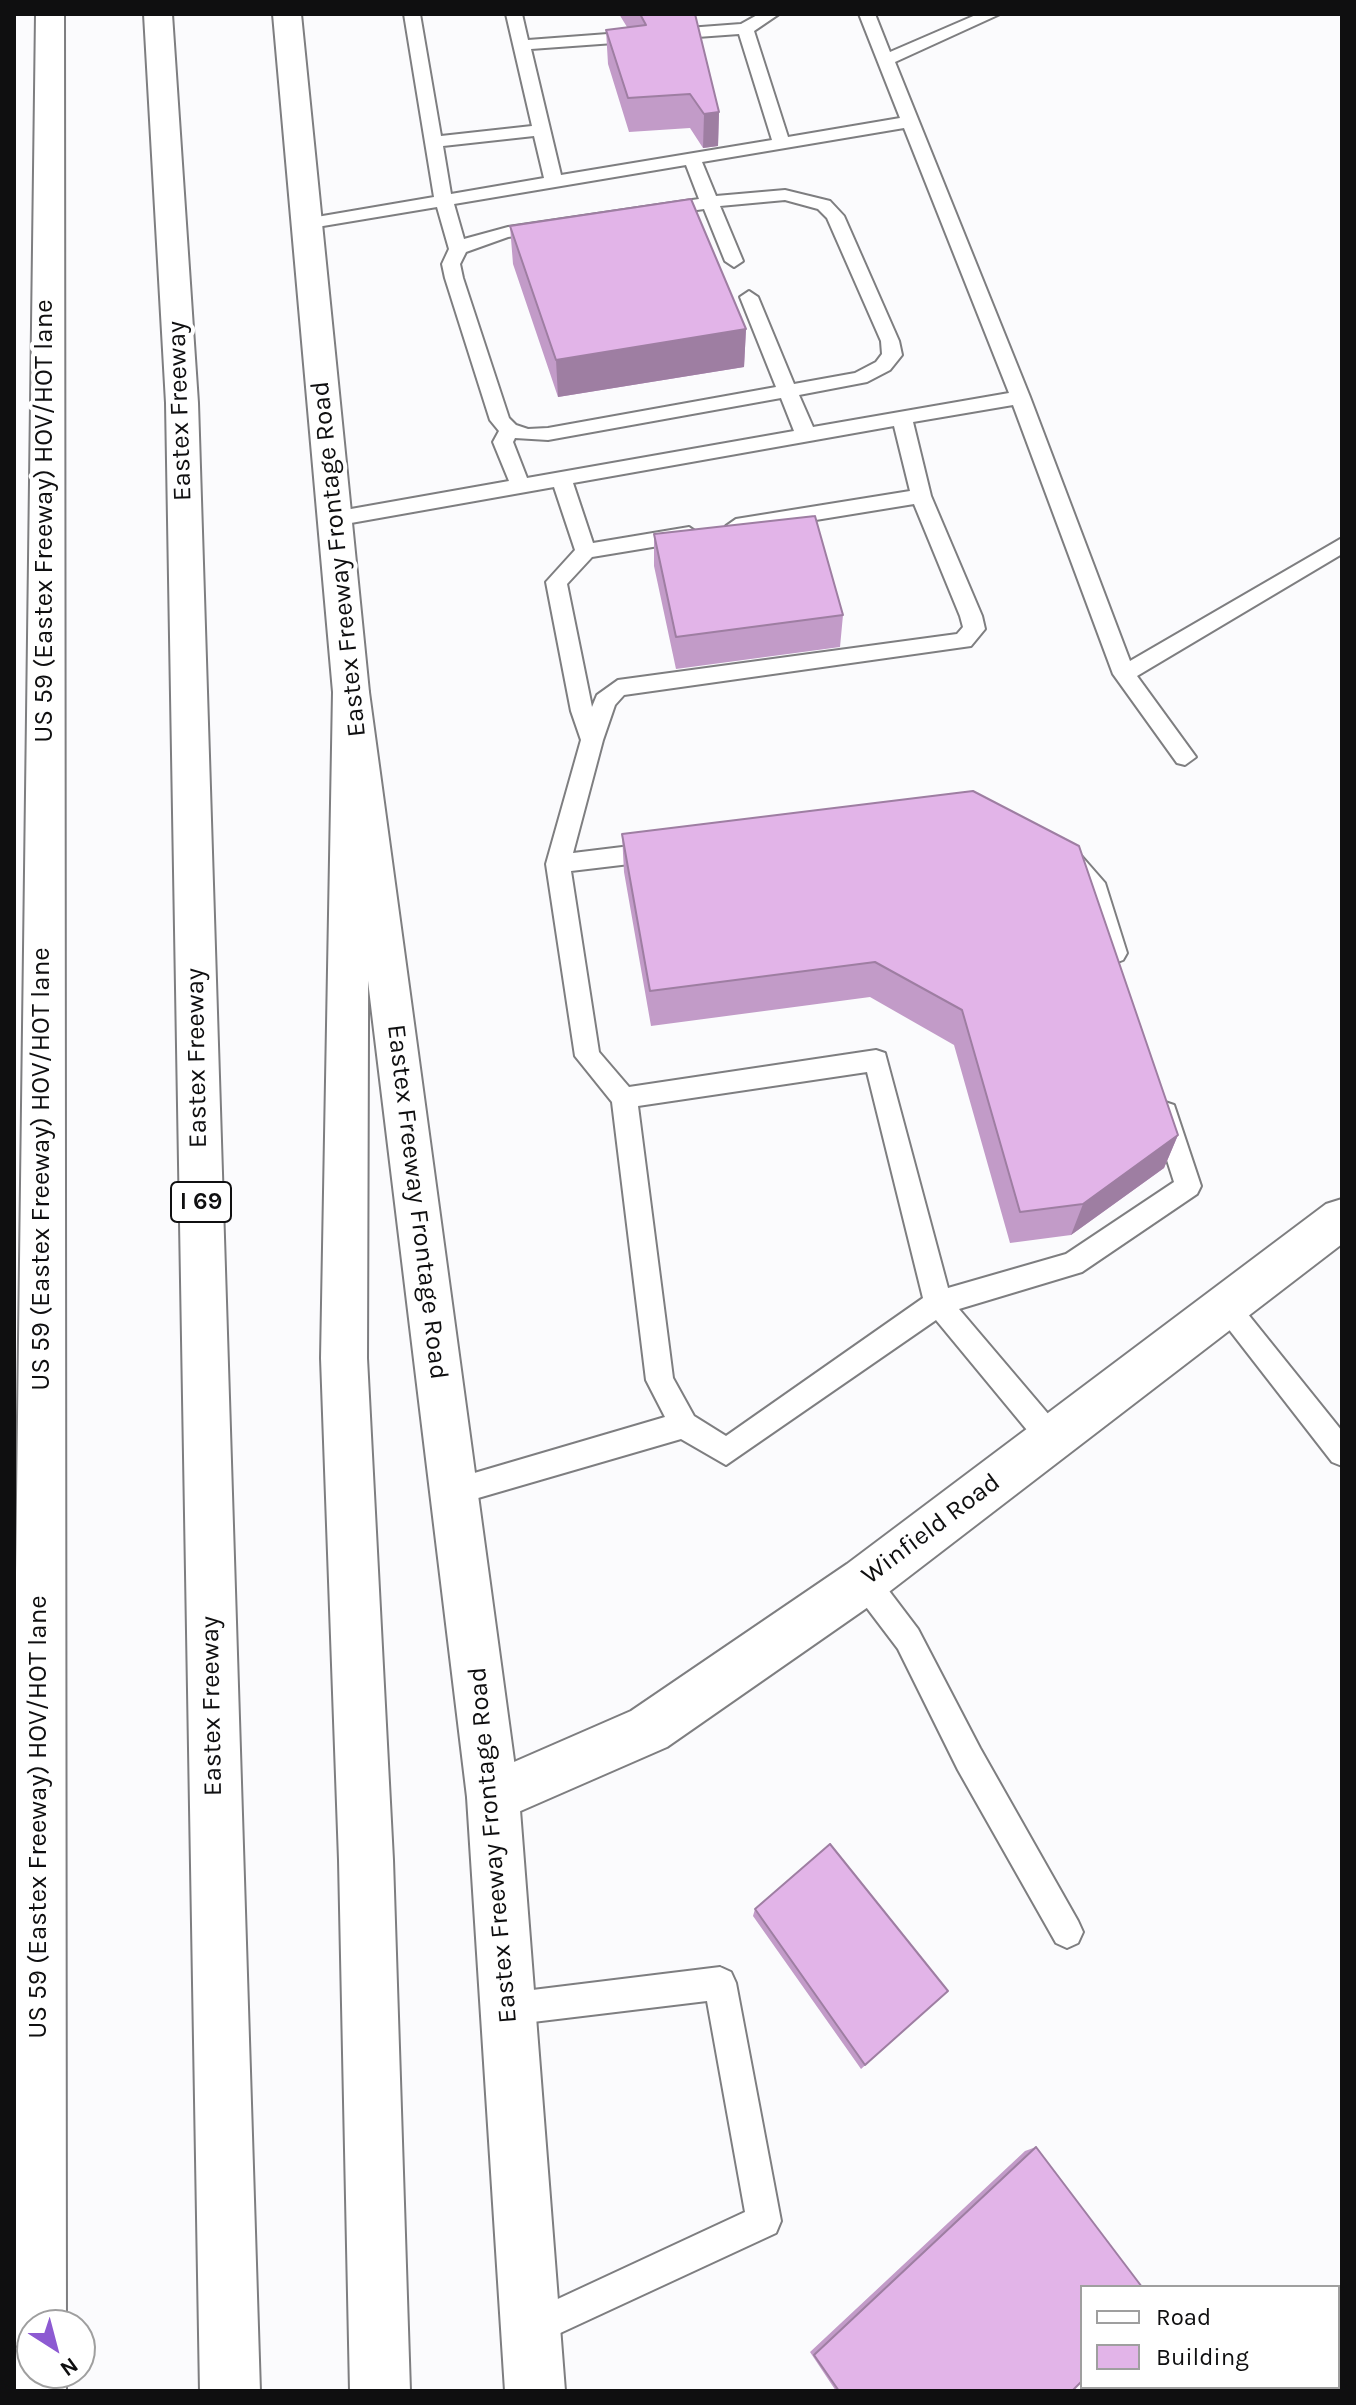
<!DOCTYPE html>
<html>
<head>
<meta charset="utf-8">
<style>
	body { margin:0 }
	#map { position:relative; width:1356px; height:2405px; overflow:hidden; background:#fbfbfd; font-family:Karla,sans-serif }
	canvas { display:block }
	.frame { position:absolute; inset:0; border:16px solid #0f0f10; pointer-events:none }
	.legend { position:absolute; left:1080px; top:2285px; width:260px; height:104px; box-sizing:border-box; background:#fff; border:2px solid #9f9f9f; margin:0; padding:10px 14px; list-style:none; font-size:24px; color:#0f0f10 }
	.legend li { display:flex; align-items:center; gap:16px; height:40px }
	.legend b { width:40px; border:2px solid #9f9f9f }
	.north { position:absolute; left:16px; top:2309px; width:80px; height:80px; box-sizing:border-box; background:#fff; border:2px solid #9f9f9f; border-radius:50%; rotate:144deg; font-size:22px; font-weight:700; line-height:32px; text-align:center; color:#0f0f10 }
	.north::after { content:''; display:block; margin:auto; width:28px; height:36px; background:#8d5ad2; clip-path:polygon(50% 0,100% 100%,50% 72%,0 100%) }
</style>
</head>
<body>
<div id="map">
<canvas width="1356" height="2405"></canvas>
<div class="frame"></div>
<ul class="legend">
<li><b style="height:10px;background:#fff"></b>Road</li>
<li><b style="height:22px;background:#e2b4e8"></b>Building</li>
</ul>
<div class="north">N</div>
</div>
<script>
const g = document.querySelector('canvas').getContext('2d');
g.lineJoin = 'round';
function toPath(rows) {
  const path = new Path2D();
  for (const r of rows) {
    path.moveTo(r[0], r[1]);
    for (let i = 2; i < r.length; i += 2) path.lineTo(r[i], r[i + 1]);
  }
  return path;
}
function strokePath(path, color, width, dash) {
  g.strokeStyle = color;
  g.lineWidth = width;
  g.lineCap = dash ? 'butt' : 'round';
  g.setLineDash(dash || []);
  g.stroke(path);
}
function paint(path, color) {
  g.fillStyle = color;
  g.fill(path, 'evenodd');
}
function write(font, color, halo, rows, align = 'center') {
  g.font = font + ' Karla,sans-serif';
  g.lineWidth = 8;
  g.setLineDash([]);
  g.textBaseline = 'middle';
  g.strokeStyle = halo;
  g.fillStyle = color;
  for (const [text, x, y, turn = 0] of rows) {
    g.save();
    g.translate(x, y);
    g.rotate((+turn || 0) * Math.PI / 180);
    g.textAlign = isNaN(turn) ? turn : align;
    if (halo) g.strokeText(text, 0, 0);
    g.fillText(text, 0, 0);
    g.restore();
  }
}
const lane = toPath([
	[404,14,420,14,441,136,532,126,506,14,522,14,528,40,741,24,759,14,779,14,754,31,788,137,900,118,859,14,875,14,890,52,978,14,1000,14,895,62,1030,397,1130,661,1342,538,1342,554,1137,676,1196,757,1185,765,1177,763,1113,674,1013,405,913,422,931,496,982,616,985,629,971,646,624,695,615,705,603,740,573,853,655,843,663,846,667,852,663,858,655,861,571,871,599,1052,629,1087,876,1050,885,1053,948,1288,1066,1254,1174,1182,1152,1113,1156,1105,1165,1102,1174,1105,1201,1186,1197,1194,1082,1272,959,1309,1061,1429,1065,1438,1061,1447,1051,1451,1041,1447,936,1320,726,1465,681,1439,454,1505,444,1501,440,1492,444,1483,454,1479,665,1417,646,1380,612,1102,575,1056,546,864,581,740,571,711,546,582,575,550,554,487,334,526,324,519,334,512,509,481,493,442,499,431,490,420,445,278,442,264,449,249,437,207,305,229,296,224,305,219,434,197,404,14],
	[739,34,772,140,561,175,531,49,739,34],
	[904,128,1009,393,813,427,799,395,867,382,890,370,902,355,899,341,844,216,830,201,785,190,716,196,702,162,904,128],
	[534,136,544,178,451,194,443,146,534,136],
	[686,165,699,199,508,227,464,239,454,204,686,165],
	[785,200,818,209,827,218,881,341,882,354,876,362,855,373,794,384,758,297,749,291,740,297,776,387,548,428,528,429,516,425,509,418,463,278,460,264,466,252,508,237,704,209,725,261,734,267,743,261,720,206,785,200],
	[781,398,794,431,527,478,513,442,515,438,548,440,781,398],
	[894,426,910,491,736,519,726,526,736,533,914,504,960,616,963,627,957,634,618,680,597,695,592,707,567,584,592,557,689,541,699,534,689,527,593,543,573,483,894,426],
	[867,1072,923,1298,726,1436,694,1416,673,1378,638,1106,867,1072],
	[1069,848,1077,851,1105,883,1127,953,1123,960,1115,963,1107,960,1103,953,1083,887,1057,857,1061,851,1069,848],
	[1226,1294,1235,1298,1342,1431,1342,1466,1332,1462,1217,1314,1213,1306,1217,1298,1226,1294],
	[864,1567,874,1571,918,1629,980,1748,1078,1921,1083,1932,1078,1943,1067,1948,1056,1943,958,1770,898,1649,854,1591,849,1581,854,1571,864,1567],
	[720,1967,731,1972,736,1983,781,2221,776,2233,543,2341,531,2347,519,2341,513,2329,519,2317,745,2212,707,2001,508,2025,496,2021,492,2009,496,1997,508,1993,720,1967]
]);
const street = toPath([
	[1342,1199,1342,1244,881,1598,667,1747,493,1823,475,1815,467,1797,475,1779,631,1711,847,1564,1326,1204,1342,1199]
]);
const secondary = toPath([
	[273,14,301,14,369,692,519,1797,565,2391,505,2391,467,1797,333,692,273,14]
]);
const highway = toPath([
	[36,14,64,14,66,2325,32,2325,32,2373,66,2373,66,2391,14,2391,14,2353,22,2349,14,2344,14,1727,36,14],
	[144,14,172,14,198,403,260,2391,200,2391,166,403,144,14],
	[351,679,364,682,369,692,367,1358,393,1860,410,2391,350,2391,339,1860,321,1358,333,692,338,682,351,679]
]);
const wall = toPath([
	[619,14,695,14,719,112,718,146,703,148,690,128,629,132,608,64,606,30,627,27],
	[510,226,746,329,744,367,558,397,513,264],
	[654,534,843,615,840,647,676,669,654,566],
	[973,791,1178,1135,1164,1168,1071,1235,1010,1243,954,1045,870,997,651,1026,624,872,622,834],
	[755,1909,948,1991,861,2069,753,1916],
	[1036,2147,1072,2391,836,2391,810,2352,1025,2151]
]);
const shadedWall = toPath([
	[719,112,718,146,703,148,704,114],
	[746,329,744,367,558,397,556,360],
	[1178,1135,1164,1168,1071,1235,1083,1204]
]);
const building = toPath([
	[640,14,695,14,719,112,704,114,690,94,628,98,606,30,646,25,640,14],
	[691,199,746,329,556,360,510,226,691,199],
	[815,516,843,615,676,637,654,534,815,516],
	[973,791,1079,846,1178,1135,1083,1204,1020,1212,962,1010,875,962,650,991,622,834,973,791],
	[830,1844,948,1991,865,2065,755,1909,830,1844],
	[1036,2147,1142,2287,1082,2287,1082,2381,1072,2391,839,2391,814,2355,1036,2147]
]);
const shields = [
	[201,1202,60]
];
const shieldNames = [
	["I 69",201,1202]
];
const streetNames = [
	["Eastex Freeway",180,411,-92],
	["US 59 (Eastex Freeway) HOV/HOT lane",45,521,-90],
	["Eastex Freeway Frontage Road",339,559,-96],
	["Eastex Freeway",197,1058,-91],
	["US 59 (Eastex Freeway) HOV/HOT lane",42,1169,-90],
	["Eastex Freeway Frontage Road",417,1202,83],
	["Winfield Road",931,1529,-37],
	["Eastex Freeway",212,1706,-91],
	["US 59 (Eastex Freeway) HOV/HOT lane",39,1817,-90],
	["Eastex Freeway Frontage Road",493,1845,-95]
];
strokePath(lane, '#7e7e80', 4);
strokePath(street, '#7e7e80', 4);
strokePath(secondary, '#7e7e80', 4);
strokePath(highway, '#7e7e80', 4);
paint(lane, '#fff');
paint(street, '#fff');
paint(secondary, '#fff');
paint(highway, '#fff');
paint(wall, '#c29bc8');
paint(shadedWall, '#9e7ea2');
paint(building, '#e2b4e8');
strokePath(building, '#9e7ea2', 2);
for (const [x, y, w] of shields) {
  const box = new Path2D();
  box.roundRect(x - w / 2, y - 20, w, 40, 6);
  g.fillStyle = '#fff';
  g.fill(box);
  strokePath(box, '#0f0f10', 2);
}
write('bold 24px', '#0f0f10', null, shieldNames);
write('26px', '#0f0f10', '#fff', streetNames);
</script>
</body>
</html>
